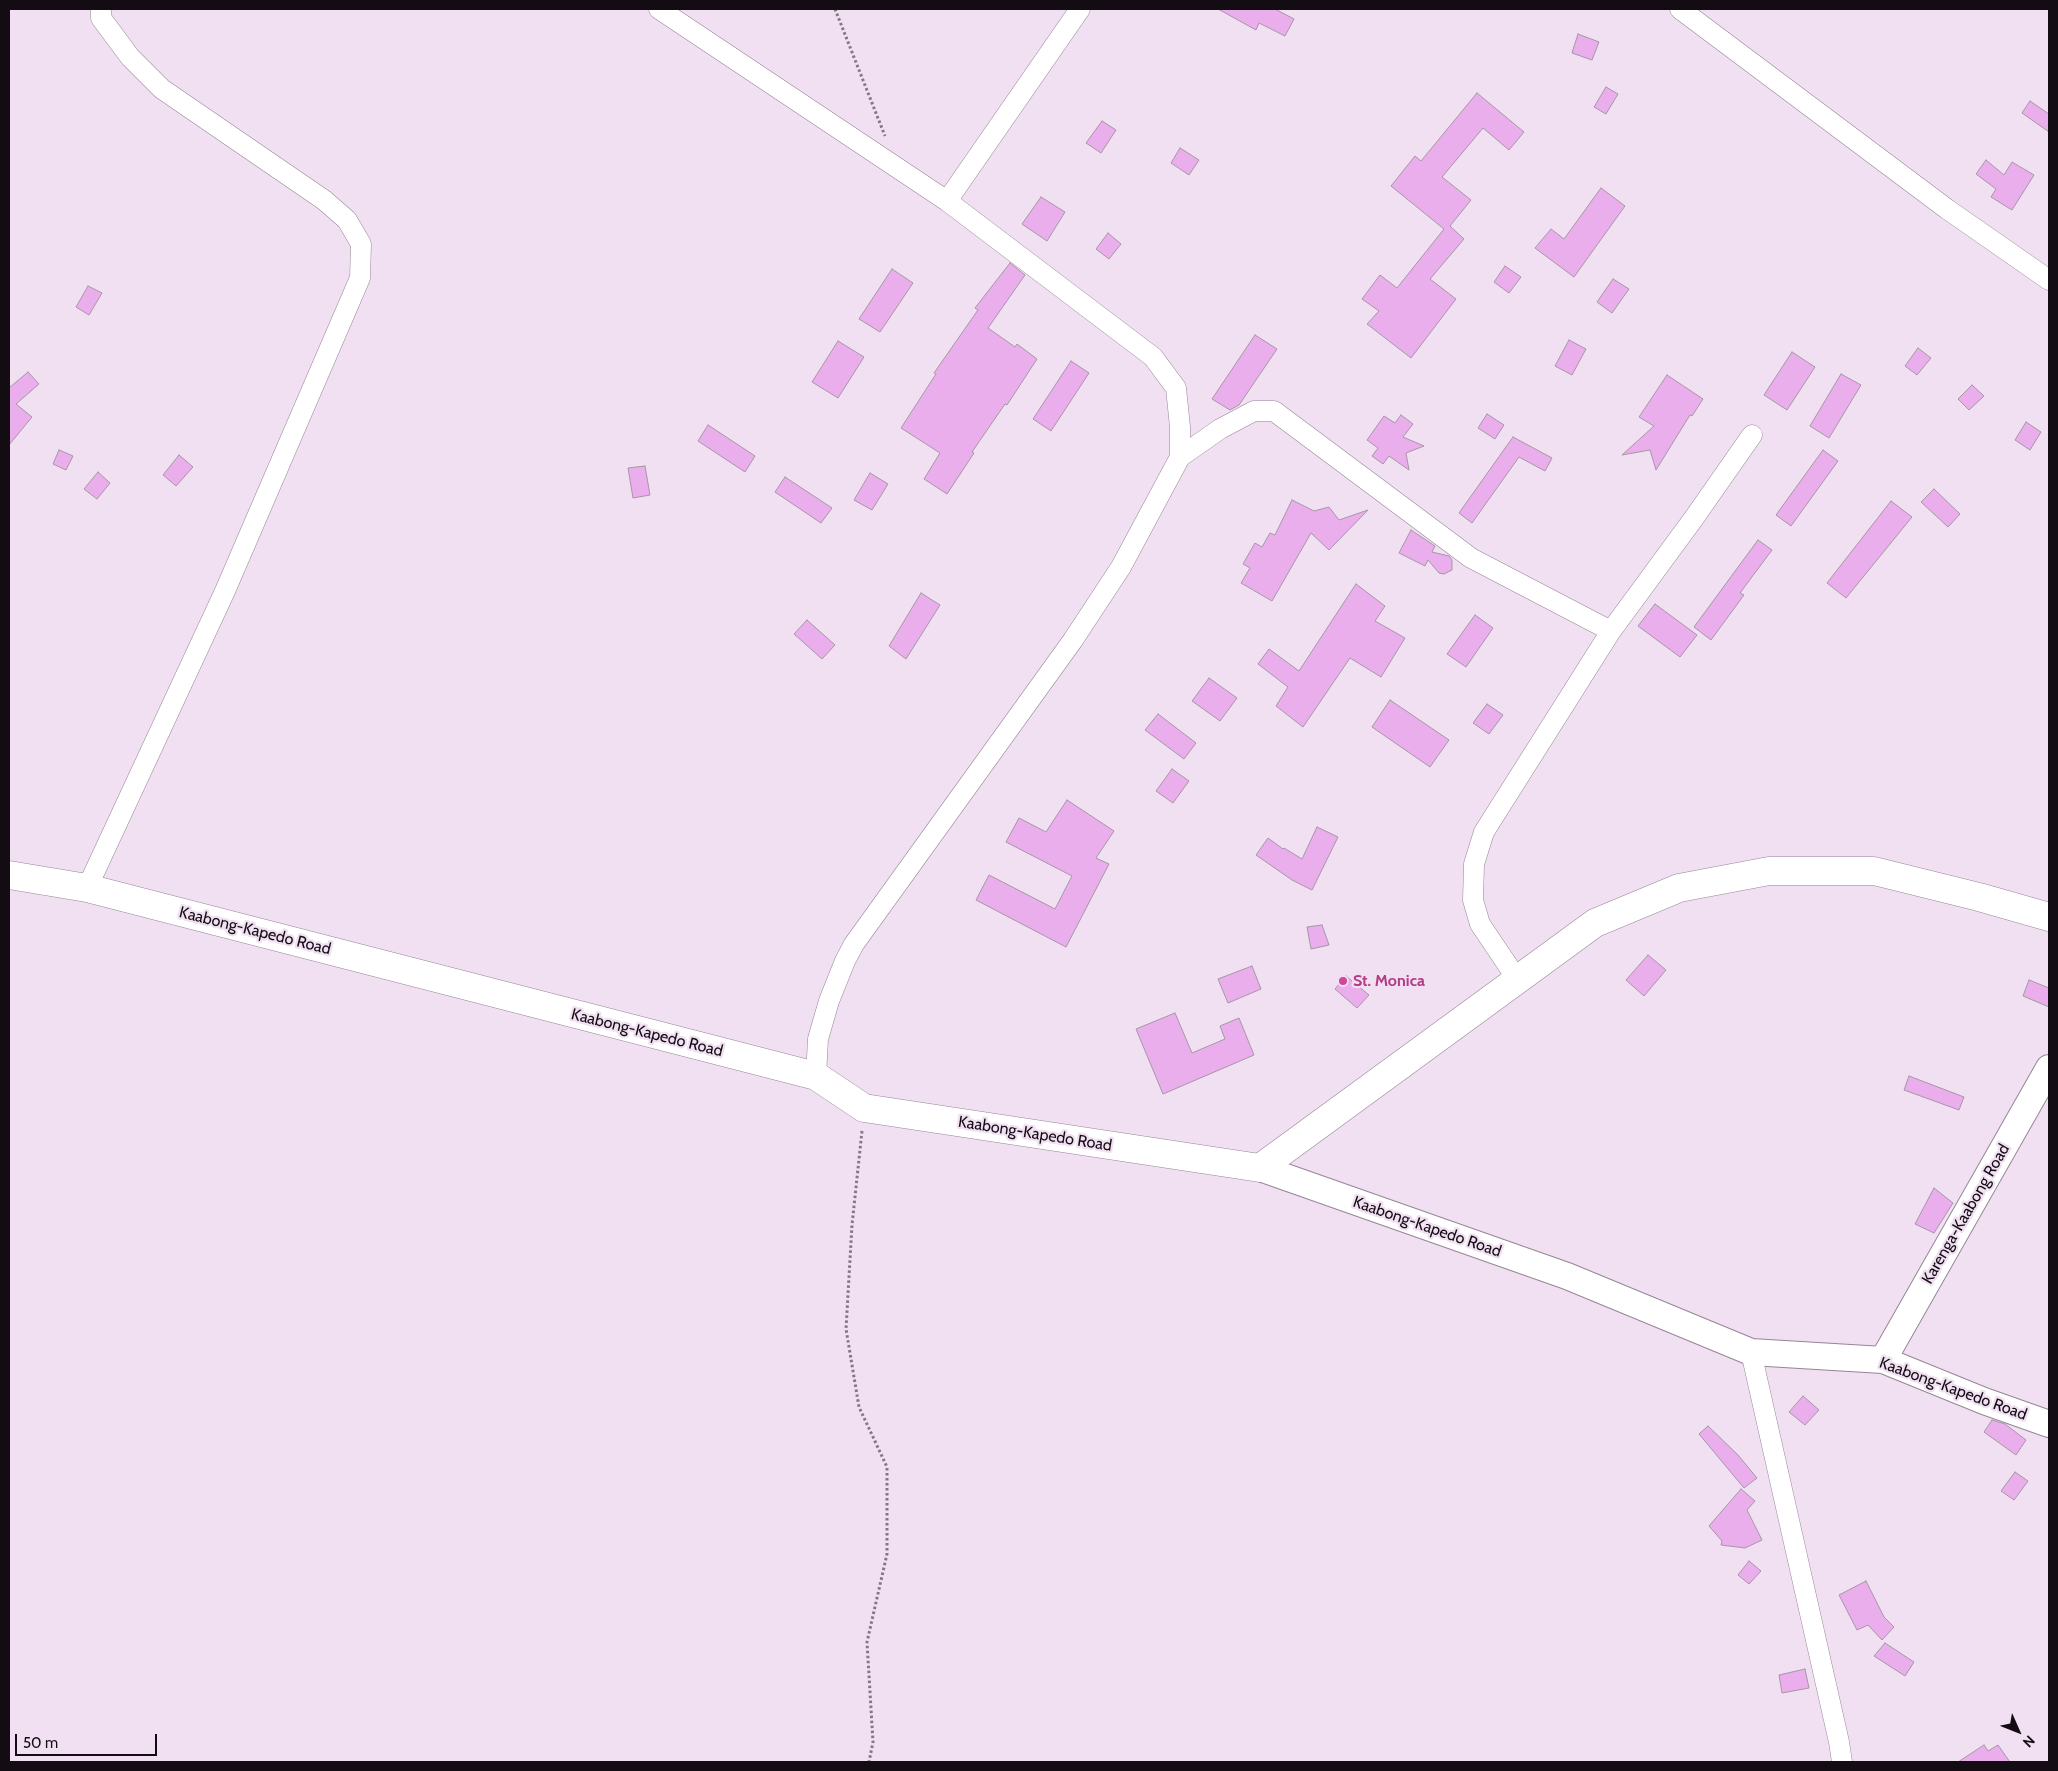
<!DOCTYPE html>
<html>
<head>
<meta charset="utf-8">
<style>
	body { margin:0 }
	#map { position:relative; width:2058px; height:1771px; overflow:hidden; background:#f1e0f1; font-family:Cabin,sans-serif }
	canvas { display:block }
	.frame { position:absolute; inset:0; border:10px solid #130d13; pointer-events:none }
	.north { position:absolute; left:1993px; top:1706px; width:50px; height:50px; -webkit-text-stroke:4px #f1e0f1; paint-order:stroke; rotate:134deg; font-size:14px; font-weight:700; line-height:20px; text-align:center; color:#130d13 }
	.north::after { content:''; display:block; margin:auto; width:18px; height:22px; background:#130d13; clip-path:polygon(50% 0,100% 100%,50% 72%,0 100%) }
	.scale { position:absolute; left:15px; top:1734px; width:142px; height:22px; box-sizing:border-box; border:2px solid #130d13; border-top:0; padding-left:6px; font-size:15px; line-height:18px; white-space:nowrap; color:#130d13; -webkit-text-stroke:4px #f1e0f1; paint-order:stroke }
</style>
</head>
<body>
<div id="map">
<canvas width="2058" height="1771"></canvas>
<div class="frame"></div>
<div class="north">N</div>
<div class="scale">50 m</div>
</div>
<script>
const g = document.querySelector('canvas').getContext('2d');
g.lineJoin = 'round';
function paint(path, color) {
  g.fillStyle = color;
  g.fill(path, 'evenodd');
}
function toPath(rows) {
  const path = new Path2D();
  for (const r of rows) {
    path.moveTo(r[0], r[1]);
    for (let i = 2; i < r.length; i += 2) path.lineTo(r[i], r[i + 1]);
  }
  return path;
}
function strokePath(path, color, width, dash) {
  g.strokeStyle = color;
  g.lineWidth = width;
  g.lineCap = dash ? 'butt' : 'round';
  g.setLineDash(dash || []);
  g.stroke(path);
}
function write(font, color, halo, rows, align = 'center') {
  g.font = font + ' Cabin,sans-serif';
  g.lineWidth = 4.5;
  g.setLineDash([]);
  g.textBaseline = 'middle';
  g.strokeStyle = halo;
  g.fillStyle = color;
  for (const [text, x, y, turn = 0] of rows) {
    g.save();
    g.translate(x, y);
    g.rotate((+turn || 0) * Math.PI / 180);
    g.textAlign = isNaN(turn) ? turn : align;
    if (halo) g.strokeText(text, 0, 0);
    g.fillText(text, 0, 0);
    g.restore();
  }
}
const building = toPath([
	[1218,9,1275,9,1294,19,1285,36,1259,23,1256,30,1218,9],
	[1578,34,1599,42,1592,60,1572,53,1578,34],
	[1606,87,1618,94,1606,114,1594,107,1606,87],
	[1477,93,1524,132,1509,150,1483,128,1442,177,1471,200,1450,226,1464,239,1430,279,1456,299,1411,358,1367,324,1379,311,1362,299,1380,275,1397,288,1444,229,1391,186,1415,156,1421,161,1477,93],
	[2030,101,2049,114,2049,132,2022,113,2030,101],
	[1102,121,1116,130,1101,153,1086,143,1102,121],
	[1180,148,1199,160,1189,175,1171,163,1180,148],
	[1986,160,2004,175,2012,162,2034,175,2012,210,1991,197,1996,189,1976,174,1986,160],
	[1601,188,1625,206,1574,277,1535,248,1551,229,1564,239,1601,188],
	[1041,197,1065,212,1047,241,1022,224,1041,197],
	[1108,233,1121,244,1109,259,1096,249,1108,233],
	[1010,263,1025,275,988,328,1015,347,1017,344,1037,359,1007,405,1005,404,972,452,974,453,947,494,924,479,940,453,901,428,936,374,934,373,978,310,975,308,1010,263],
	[1505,266,1521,277,1509,293,1494,282,1505,266],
	[892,269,913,283,880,332,859,319,892,269],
	[1613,279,1629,289,1612,313,1597,302,1613,279],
	[88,286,102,293,89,315,76,307,88,286],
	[1255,335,1277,349,1239,405,1230,410,1212,399,1255,335],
	[1569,340,1586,349,1572,375,1555,366,1569,340],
	[838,341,864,357,838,398,812,382,838,341],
	[1918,348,1931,358,1917,375,1905,366,1918,348],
	[1792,352,1815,367,1787,410,1764,395,1792,352],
	[1071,361,1089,373,1051,431,1033,419,1071,361],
	[28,372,39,384,16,404,32,417,9,445,9,388,28,372],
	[1841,374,1861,385,1829,438,1810,426,1841,374],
	[1667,375,1703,399,1692,416,1690,415,1656,470,1650,450,1622,455,1654,426,1639,417,1667,375],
	[1972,385,1984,396,1969,410,1958,399,1972,385],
	[1487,414,1504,425,1495,439,1478,428,1487,414],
	[1401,415,1413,424,1403,437,1424,446,1406,453,1409,470,1389,456,1383,464,1372,456,1378,448,1367,440,1384,416,1395,423,1401,415],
	[2026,422,2041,432,2030,450,2015,440,2026,422],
	[708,425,755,456,745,472,698,441,708,425],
	[1513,437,1552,458,1545,471,1519,457,1472,523,1459,513,1513,437],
	[59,450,73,456,66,470,53,464,59,450],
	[1823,450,1838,461,1791,526,1776,515,1823,450],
	[179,455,193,467,176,486,163,475,179,455],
	[645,466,650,495,633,498,628,468,645,466],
	[98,472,110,483,97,499,84,489,98,472],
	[870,473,888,484,872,510,854,500,870,473],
	[785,477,832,508,821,523,775,492,785,477],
	[1934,489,1960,514,1948,527,1921,502,1934,489],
	[1292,500,1314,511,1329,507,1339,520,1368,510,1329,550,1311,533,1272,601,1241,583,1250,568,1243,564,1255,543,1262,547,1270,533,1275,535,1292,500],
	[1891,501,1912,517,1846,598,1827,583,1891,501],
	[1411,530,1435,546,1432,552,1449,556,1452,560,1452,570,1444,574,1439,573,1428,560,1425,566,1399,553,1411,530],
	[1758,540,1772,550,1740,593,1744,595,1711,640,1694,627,1758,540],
	[1356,584,1385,606,1375,621,1405,638,1381,677,1350,658,1303,727,1276,706,1288,687,1258,664,1269,649,1299,671,1356,584],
	[921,593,940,605,906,659,889,646,921,593],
	[1655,604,1697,635,1680,657,1638,626,1655,604],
	[1475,615,1493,628,1466,667,1447,654,1475,615],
	[807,620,835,645,822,659,794,634,807,620],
	[1209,678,1237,698,1220,721,1192,701,1209,678],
	[1390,700,1449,740,1430,767,1372,727,1390,700],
	[1487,704,1503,715,1489,734,1473,723,1487,704],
	[1158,714,1196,743,1184,759,1145,730,1158,714],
	[1172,769,1189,781,1173,803,1156,791,1172,769],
	[1067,800,1114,831,1096,858,1109,864,1066,947,976,900,989,875,1055,909,1072,876,1006,842,1019,818,1046,832,1067,800],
	[1317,827,1338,837,1312,890,1292,880,1256,855,1268,838,1283,849,1284,848,1302,859,1317,827],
	[1322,925,1329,945,1311,949,1307,927,1322,925],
	[1648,955,1666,970,1644,996,1626,980,1648,955],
	[1252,966,1261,989,1228,1003,1218,979,1252,966],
	[1346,976,1369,995,1357,1008,1335,989,1346,976],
	[2029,980,2049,988,2049,1007,2023,996,2029,980],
	[1175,1013,1192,1053,1225,1039,1220,1026,1239,1018,1254,1055,1163,1094,1136,1029,1175,1013],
	[1909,1076,1964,1097,1959,1110,1904,1090,1909,1076],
	[1934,1188,1953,1203,1934,1233,1915,1224,1934,1188],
	[1803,1396,1819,1410,1805,1425,1789,1412,1803,1396],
	[1992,1420,2005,1424,2026,1440,2016,1455,1984,1432,1992,1420],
	[1708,1426,1738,1455,1757,1478,1744,1488,1699,1434,1708,1426],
	[2015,1472,2028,1481,2014,1500,2001,1491,2015,1472],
	[1741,1489,1755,1501,1747,1510,1762,1540,1745,1548,1721,1545,1722,1541,1709,1526,1741,1489],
	[1749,1561,1761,1571,1749,1584,1738,1575,1749,1561],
	[1866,1581,1884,1617,1894,1627,1882,1640,1868,1625,1857,1630,1839,1595,1866,1581],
	[1885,1643,1914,1662,1905,1676,1874,1656,1885,1643],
	[1805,1669,1809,1688,1782,1693,1779,1675,1805,1669],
	[1984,1745,1988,1751,1998,1745,2010,1762,1958,1762,1984,1745]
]);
const path = toPath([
	[835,9,885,136],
	[862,1131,852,1225,846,1329,859,1407,887,1467,887,1554,867,1642,873,1742,869,1762]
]);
const minor = toPath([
	[659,9,947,201,1153,357,1176,388,1180,427,1180,457],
	[1680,9,1947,209,2049,280],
	[947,201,1080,9],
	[87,888,225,591,360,278,361,244,347,220,324,200,162,89,130,57,101,18,101,9],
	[1517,979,1480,924,1473,900,1474,864,1484,832,1611,631,1694,518,1752,435],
	[816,1076,818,1039,829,1001,845,961,854,944,1073,640,1121,567,1180,457,1220,429,1254,411,1274,411,1471,558,1611,631],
	[1751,1352,1839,1742,1842,1762]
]);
const tertiary = toPath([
	[1260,1168,1567,1276,1751,1352,1883,1360,1984,1401,2049,1424],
	[1883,1360,2049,1068]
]);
const secondary = toPath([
	[9,875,87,888,816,1076,864,1108,1260,1168,1595,923,1679,888,1769,871,1874,871,1979,897,2049,917]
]);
const markers = [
	[1343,981,5,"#d1479c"]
];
const streetNames = [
	["Kaabong-Kapedo Road",255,931,14],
	["Kaabong-Kapedo Road",647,1033,14],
	["Kaabong-Kapedo Road",1035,1134,9],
	["Karenga-Kaabong Road",1966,1214,-60],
	["Kaabong-Kapedo Road",1427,1227,19],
	["Kaabong-Kapedo Road",1953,1389,20]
];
const hotelNames = [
	["St. Monica",1353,981]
];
paint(building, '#e9aeeb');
strokePath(building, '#a596a5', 1);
strokePath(minor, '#958696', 21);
strokePath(tertiary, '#958696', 28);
strokePath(secondary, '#958696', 29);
strokePath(path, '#827782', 3, [2.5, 2.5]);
strokePath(minor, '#fff', 20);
strokePath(tertiary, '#fff', 26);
strokePath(secondary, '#fff', 28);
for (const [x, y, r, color] of markers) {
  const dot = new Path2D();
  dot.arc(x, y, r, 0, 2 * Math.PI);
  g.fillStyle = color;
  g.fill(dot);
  strokePath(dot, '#f1e0f1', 2);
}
write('16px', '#130d13', '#f1e0f1', streetNames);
write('bold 16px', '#b23c85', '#f1e0f1', hotelNames, 'left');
</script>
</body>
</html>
